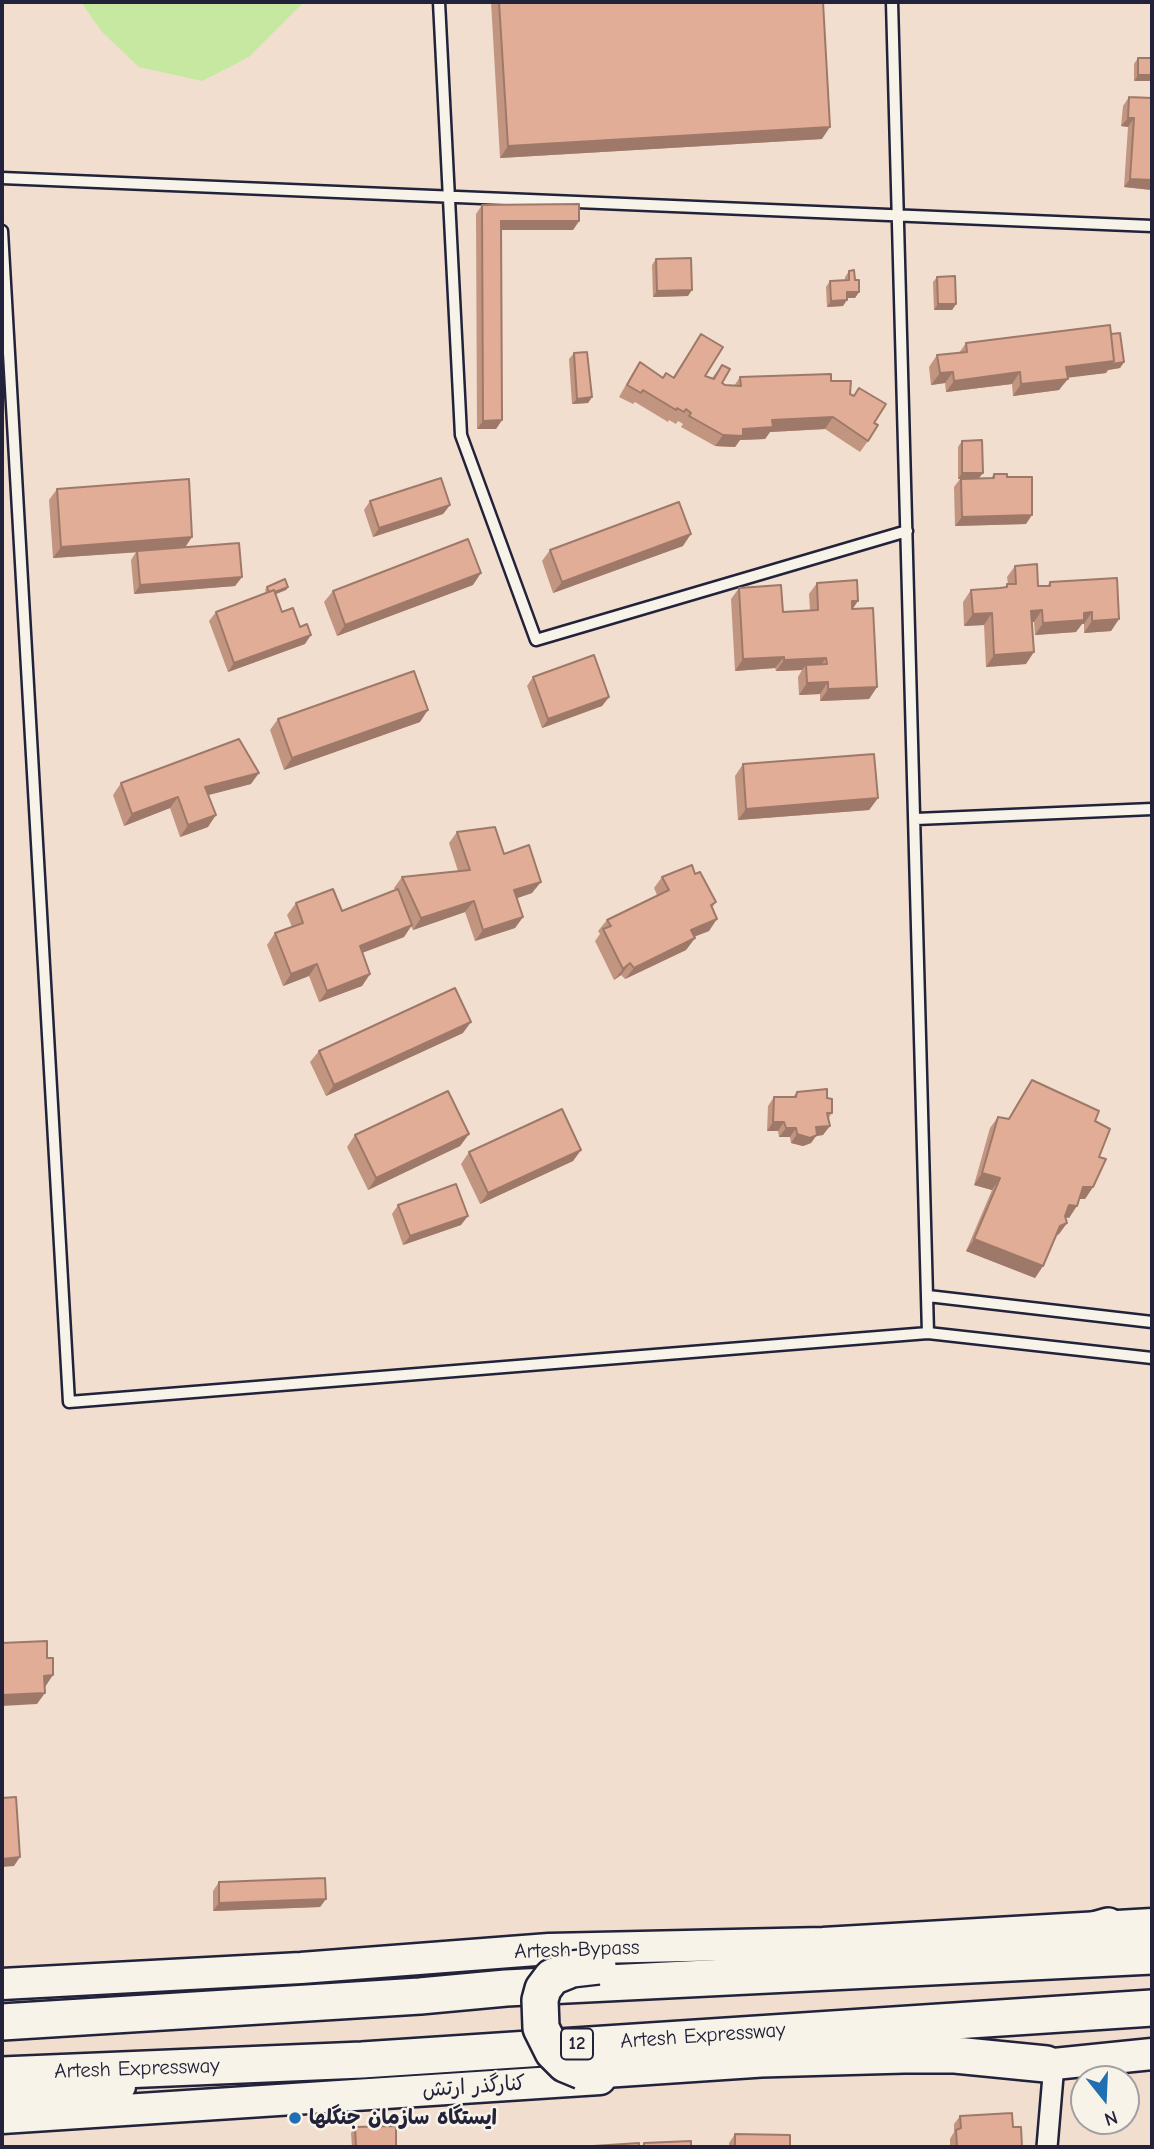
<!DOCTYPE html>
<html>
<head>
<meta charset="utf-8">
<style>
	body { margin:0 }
	#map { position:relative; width:1154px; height:2149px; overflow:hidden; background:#f1decf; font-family:"Comic Neue",sans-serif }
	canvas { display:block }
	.frame { position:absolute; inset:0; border:4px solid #22223b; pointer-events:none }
	.north { position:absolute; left:1070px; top:2065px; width:70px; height:70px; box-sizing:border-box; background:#f7f3e8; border:2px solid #a29fa3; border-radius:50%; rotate:162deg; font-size:19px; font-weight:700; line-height:28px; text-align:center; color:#22223b }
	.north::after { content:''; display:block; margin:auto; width:24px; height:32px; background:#1f6fb2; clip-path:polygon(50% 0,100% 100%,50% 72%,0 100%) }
</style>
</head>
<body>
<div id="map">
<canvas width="1154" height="2149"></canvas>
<div class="frame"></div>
<div class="north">N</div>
</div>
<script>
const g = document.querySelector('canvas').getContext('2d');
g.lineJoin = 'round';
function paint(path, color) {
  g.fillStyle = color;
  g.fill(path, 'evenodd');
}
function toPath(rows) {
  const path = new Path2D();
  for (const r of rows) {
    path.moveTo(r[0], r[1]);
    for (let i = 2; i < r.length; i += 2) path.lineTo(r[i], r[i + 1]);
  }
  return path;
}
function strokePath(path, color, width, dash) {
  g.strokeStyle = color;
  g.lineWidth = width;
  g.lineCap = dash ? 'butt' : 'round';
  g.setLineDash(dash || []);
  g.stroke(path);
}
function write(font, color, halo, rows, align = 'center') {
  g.font = font + ' "Comic Neue","Playpen Sans Arabic",sans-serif';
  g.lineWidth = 5;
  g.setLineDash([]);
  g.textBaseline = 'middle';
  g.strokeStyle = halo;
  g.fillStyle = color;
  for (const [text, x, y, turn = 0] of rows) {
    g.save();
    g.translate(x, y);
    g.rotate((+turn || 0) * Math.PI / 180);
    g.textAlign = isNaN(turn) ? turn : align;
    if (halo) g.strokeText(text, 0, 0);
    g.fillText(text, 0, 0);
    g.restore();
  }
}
const green = toPath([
	[81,2,304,2,249,57,202,81,139,67,102,32]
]);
const lane = toPath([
	[439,2,461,435,536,640,907,531],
	[892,2,928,1333],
	[2,178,1152,226],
	[2,231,69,1402,928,1333,1152,1358],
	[916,819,1152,809],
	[928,1296,1152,1322]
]);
const street = toPath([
	[1047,2147,1054,2064]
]);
const primary = toPath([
	[2,1984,301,1968,549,1949,823,1943,1152,1924],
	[1024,2064,1054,2064,1152,2054],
	[2,2099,120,2086],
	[2,2118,600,2079]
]);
const highway = toPath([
	[1028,1945,1044,1944,1108,1926],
	[2,2022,420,1996,506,1988,1152,1956],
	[582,2071,761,2059,904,2055,955,2055,1046,2064],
	[2,2075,362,2060,1152,2008]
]);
const highwayBridge = toPath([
	[582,2071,565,2064,553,2052,541,2028,540,2000,543,1989,552,1977,572,1969,598,1966]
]);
const wall = toPath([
	[491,2,823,2,822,139,500,158],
	[1138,58,1152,58,1134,81,1134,64],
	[1129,97,1152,190,1124,187,1128,127,1121,126,1123,106],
	[482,205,579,221,573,230,501,230,502,420,496,429,477,429,476,214],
	[656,259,688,296,653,297,652,265],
	[849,271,855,280,859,292,855,298,847,298,843,306,827,307,826,287,830,281,845,281,845,277],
	[937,277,956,304,952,310,934,310,933,282],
	[701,334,705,376,712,378,722,365,722,383,725,385,734,386,740,377,831,381,854,396,859,388,874,423,868,441,860,452,825,429,770,432,765,439,740,440,735,447,715,446,681,427,683,424,678,421,676,424,669,420,668,422,635,402,633,404,619,397,632,374,640,362,663,378,673,377],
	[1111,334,1124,362,1120,368,1108,370,1106,373,1067,377,1059,390,1013,396,1012,384,946,392,945,383,931,385,929,367,937,355,959,353,966,343],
	[574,353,592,397,588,403,572,404,569,359],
	[962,441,983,473,979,478,991,478,994,474,1007,477,1026,524,955,526,954,487,960,479,958,479,958,447],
	[57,489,186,547,242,577,235,586,134,594,131,560,136,552,53,558,49,500],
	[370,501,450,505,443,514,373,537,364,510],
	[683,546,553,593,542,561,550,550],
	[1015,566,1038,586,1047,586,1050,582,1119,619,1111,631,1084,633,1084,624,1082,624,1076,632,1035,635,1034,622,1032,622,1026,664,986,667,984,625,964,626,963,602,971,590,1005,587,1008,584,1007,577],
	[817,583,852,609,877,687,869,699,820,701,820,694,799,695,798,677,802,670,776,671,775,668,735,671,731,599,739,588,783,612,810,610,809,594],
	[473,585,337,636,324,602,333,591],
	[267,587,288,587,286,590,276,594,282,612,300,627,305,644,228,672,209,621,216,612,266,593,265,590],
	[533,677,609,697,602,706,542,728,527,686],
	[278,719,420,722,284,770,270,730],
	[743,764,878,798,869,810,738,820,735,776],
	[121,783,251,784,208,795,208,827,180,837,170,808,124,826,113,795],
	[457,832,504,854,532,893,517,898,523,917,515,928,475,941,465,912,413,930,411,926,404,937,362,953,370,974,362,986,319,1002,309,976,283,986,267,945,275,933,292,927,287,915,296,903,342,911,395,890,394,888,402,877,458,871,449,843],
	[695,874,716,902,712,908,709,931,694,937,695,938,686,950,625,979,621,975,614,980,595,941,600,934,598,931,607,920,657,895,654,888,662,877],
	[463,1033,326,1096,310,1062,319,1051],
	[1032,1080,1095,1121,1099,1157,1093,1187,1085,1199,1080,1199,1069,1218,1065,1217,1067,1223,1059,1234,1056,1236,1043,1266,1035,1278,966,1251,992,1190,974,1185,990,1128,998,1117,1008,1119,1024,1092],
	[797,1092,827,1098,832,1113,828,1119,823,1135,816,1136,811,1143,803,1146,791,1143,790,1137,779,1137,778,1131,767,1131,768,1106,774,1097,793,1097],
	[469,1134,460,1146,368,1190,347,1147,355,1135],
	[581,1150,573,1161,480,1204,461,1164,469,1152],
	[398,1205,461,1225,403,1245,392,1214],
	[219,1882,326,1899,320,1907,213,1911,213,1891],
	[960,2116,1013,2127,1022,2147,950,2147,950,2139,954,2132,954,2124],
	[355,2127,396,2147,352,2147,351,2133],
	[735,2134,790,2147,729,2147,729,2143]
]);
const shadedWall = toPath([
	[1138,75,1152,75,1152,81,1134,81],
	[1128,118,1134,118,1128,127,1121,126],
	[830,127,822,139,500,158,508,146],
	[1130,179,1152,180,1152,190,1124,187],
	[501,221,579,221,573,230,495,230],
	[692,290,688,296,653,297,657,291],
	[847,292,859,292,855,298,843,298],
	[847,300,843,306,827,307,831,301],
	[938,304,956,304,952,310,934,310],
	[1114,361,1124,362,1120,368,1108,370,1106,373,1058,379,1066,367],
	[953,372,945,383,931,385,940,373],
	[1020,372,1012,384,946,392,954,381],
	[1068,379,1059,390,1013,396,1021,384],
	[592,397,588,403,572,404,577,399],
	[833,417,825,429,770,432,765,439,740,440,735,447,715,446,723,435,772,420],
	[502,420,496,429,477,429,483,421],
	[962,473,983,473,978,479,958,479],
	[450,505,443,514,373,537,379,528],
	[1032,515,1026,524,955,526,962,517],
	[691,534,683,546,553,593,562,582],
	[192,537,184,549,53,558,61,547],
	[481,573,473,585,337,636,345,625],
	[242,577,235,586,134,594,140,585],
	[288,587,286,590,268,597,270,594],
	[852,601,858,601,850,613],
	[1042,610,1034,622,1023,623,1031,611],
	[1092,612,1084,624,1082,624,1076,632,1035,635,1043,623,1084,613],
	[992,613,984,625,964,626,973,614],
	[1119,619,1111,631,1084,633,1092,621],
	[311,635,305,644,228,672,234,663],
	[1034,652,1026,664,986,667,994,655],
	[784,657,775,668,735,671,743,659],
	[826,658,818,669,806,665,802,670,776,671,784,660],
	[828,682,820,694,799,695,807,683],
	[877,687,869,699,820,701,828,689],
	[609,697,602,706,542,728,548,719],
	[428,710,420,722,284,770,292,758],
	[259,773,251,784,197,798,205,787],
	[178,797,170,808,124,826,132,814],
	[878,798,869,810,738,820,746,809],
	[216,815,208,827,180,837,188,825],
	[541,882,532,893,506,902,514,890],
	[474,901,465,912,413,930,421,918],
	[523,917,515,928,475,941,483,930],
	[717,919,709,931,682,941,691,930],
	[412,925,404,937,351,957,360,946],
	[695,938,686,950,625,979,634,968],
	[630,963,621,975,614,980,623,969],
	[317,964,309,976,283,986,291,974],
	[370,974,362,986,319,1002,327,991],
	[471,1022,463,1033,326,1096,334,1085],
	[773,1122,784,1122,778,1131,767,1131],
	[830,1126,823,1135,816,1136,811,1143,803,1146,791,1143,797,1134,816,1127],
	[786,1128,796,1128,790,1137,779,1137],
	[469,1134,460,1146,368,1190,376,1178],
	[581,1150,573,1161,480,1204,488,1193],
	[982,1173,1000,1178,992,1190,974,1185],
	[1083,1187,1093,1187,1085,1199,1075,1199],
	[1069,1205,1077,1206,1069,1218,1060,1216],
	[468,1216,461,1225,403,1245,410,1236],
	[1067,1223,1059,1234,1052,1238,1060,1226],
	[974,1239,1043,1266,1035,1278,966,1251],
	[53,1675,45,1687,44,1676],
	[45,1693,37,1704,2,1706,2,1695],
	[20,1857,14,1866,2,1867,2,1859],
	[326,1899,320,1907,213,1911,219,1903]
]);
const building = toPath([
	[499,2,823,2,830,127,508,146,499,2],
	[1138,58,1152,58,1152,75,1138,75,1138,58],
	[1129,97,1152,98,1152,180,1130,179,1134,118,1128,118,1129,97],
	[579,204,579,221,501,221,502,420,483,421,482,205,579,204],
	[691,258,692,290,657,291,656,259,691,258],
	[854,270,855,280,859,280,859,292,847,292,847,300,831,301,830,281,849,280,849,271,854,270],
	[955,276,956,304,938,304,937,277,955,276],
	[1110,325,1114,361,1066,367,1068,379,1021,384,1020,372,954,381,953,372,940,373,937,355,967,352,966,343,1110,325],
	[1120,333,1124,362,1112,364,1114,361,1111,334,1120,333],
	[701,334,723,347,705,376,714,379,722,365,730,369,722,383,725,385,741,386,740,377,831,374,831,381,851,381,850,394,854,396,859,388,886,404,874,423,878,425,868,441,833,417,772,420,773,427,743,429,743,436,723,435,689,416,691,413,686,409,684,412,677,408,676,410,643,390,641,393,627,385,640,362,663,378,666,373,674,378,701,334],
	[587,352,592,397,577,399,574,353,587,352],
	[982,440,983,473,962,473,962,441,982,440],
	[994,474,1007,474,1007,477,1032,477,1032,515,962,517,961,479,994,478,994,474],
	[441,478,450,505,379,528,370,501,441,478],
	[189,479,192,537,61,547,57,489,189,479],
	[679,502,691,534,562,582,550,550,679,502],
	[468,539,481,573,345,625,333,591,468,539],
	[239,543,242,577,140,585,137,551,239,543],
	[1037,564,1038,586,1050,586,1050,582,1117,578,1119,619,1092,621,1092,612,1084,613,1084,620,1043,623,1042,610,1031,611,1034,652,994,655,992,613,973,614,971,590,1000,588,1007,587,1007,584,1016,584,1015,566,1037,564],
	[285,579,288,587,275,592,274,590,269,592,267,587,285,579],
	[857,580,858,601,852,601,852,609,873,608,877,687,828,689,828,682,807,683,806,665,827,664,826,658,784,660,784,657,743,659,739,588,781,585,783,612,818,610,817,583,857,580],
	[274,590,282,612,293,608,300,627,307,624,311,635,234,663,216,612,274,590],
	[594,655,609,697,548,719,533,677,594,655],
	[414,671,428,710,292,758,278,719,414,671],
	[239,739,259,773,205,787,216,815,188,825,178,797,132,814,121,783,239,739],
	[874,754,878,798,746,809,743,764,874,754],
	[495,827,504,854,529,845,541,882,514,890,523,917,483,930,474,901,421,918,402,877,470,870,457,832,495,827],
	[692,865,695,874,700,872,716,902,711,905,717,919,691,930,695,938,634,968,630,963,623,969,603,929,611,926,607,920,669,890,662,877,692,865],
	[333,889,342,911,398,889,412,925,360,946,370,974,327,991,317,964,291,974,275,933,303,923,296,903,333,889],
	[455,988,471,1022,334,1085,319,1051,455,988],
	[1032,1080,1099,1111,1095,1121,1110,1129,1099,1157,1106,1159,1093,1187,1083,1187,1077,1206,1069,1205,1065,1216,1067,1223,1060,1226,1043,1266,974,1239,1000,1178,982,1173,998,1117,1009,1119,1032,1080],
	[827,1089,827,1098,832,1099,832,1113,827,1113,830,1126,816,1127,817,1135,810,1138,797,1134,796,1128,786,1128,784,1122,773,1122,774,1097,796,1097,797,1092,827,1089],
	[448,1091,469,1134,376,1178,355,1135,448,1091],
	[562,1109,581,1150,488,1193,469,1152,562,1109],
	[456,1184,468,1216,410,1236,398,1205,456,1184],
	[47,1641,47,1658,53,1658,53,1675,44,1676,45,1693,2,1695,2,1643,47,1641],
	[16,1797,20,1857,2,1859,2,1798,16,1797],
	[325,1878,326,1899,219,1903,219,1882,325,1878],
	[1012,2113,1013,2127,1021,2127,1022,2147,957,2147,956,2130,961,2128,960,2116,1012,2113],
	[396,2126,396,2147,356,2147,355,2127,396,2126],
	[735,2134,790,2135,790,2147,735,2147,735,2134],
	[691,2141,691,2147,644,2147,644,2143,691,2141],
	[639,2143,639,2147,593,2147,593,2146,639,2143]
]);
const markers = [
	[295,2118,7,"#1f6fb2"]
];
const shields = [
	[577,2044,32]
];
const shieldNames = [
	["12",577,2044]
];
const streetNames = [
	["Artesh Bypass",577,1950,-2],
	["Artesh Expressway",703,2036,-4],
	["Artesh Expressway",137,2069,-2],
	["کنارگذر ارتش",474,2087,-4]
];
const poiNames = [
	["ایستگاه سازمان جنگلها",309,2118]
];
paint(green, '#c7e8a1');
strokePath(lane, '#22223b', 15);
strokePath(street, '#22223b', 24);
strokePath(primary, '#22223b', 35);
strokePath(highway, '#22223b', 40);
strokePath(lane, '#f7f3e8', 10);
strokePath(street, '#f7f3e8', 19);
strokePath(primary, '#f7f3e8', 30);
strokePath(highway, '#f7f3e8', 35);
strokePath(highwayBridge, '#22223b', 40, []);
strokePath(highwayBridge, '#f7f3e8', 35);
paint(wall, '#c29581');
paint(shadedWall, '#9e7969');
paint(building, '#e2ad96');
strokePath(building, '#9e7969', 2);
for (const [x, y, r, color] of markers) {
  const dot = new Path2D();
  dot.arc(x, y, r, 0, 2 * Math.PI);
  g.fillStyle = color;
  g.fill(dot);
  strokePath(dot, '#f7f3e8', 2.5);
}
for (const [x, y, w] of shields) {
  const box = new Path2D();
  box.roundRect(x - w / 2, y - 15.5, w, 31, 5);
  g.fillStyle = '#f7f3e8';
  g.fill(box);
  strokePath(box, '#22223b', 2);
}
write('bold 19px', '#22223b', null, shieldNames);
write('21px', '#22223b', '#f7f3e8', streetNames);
write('bold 21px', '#22223b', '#f7f3e8', poiNames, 'left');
</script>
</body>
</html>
